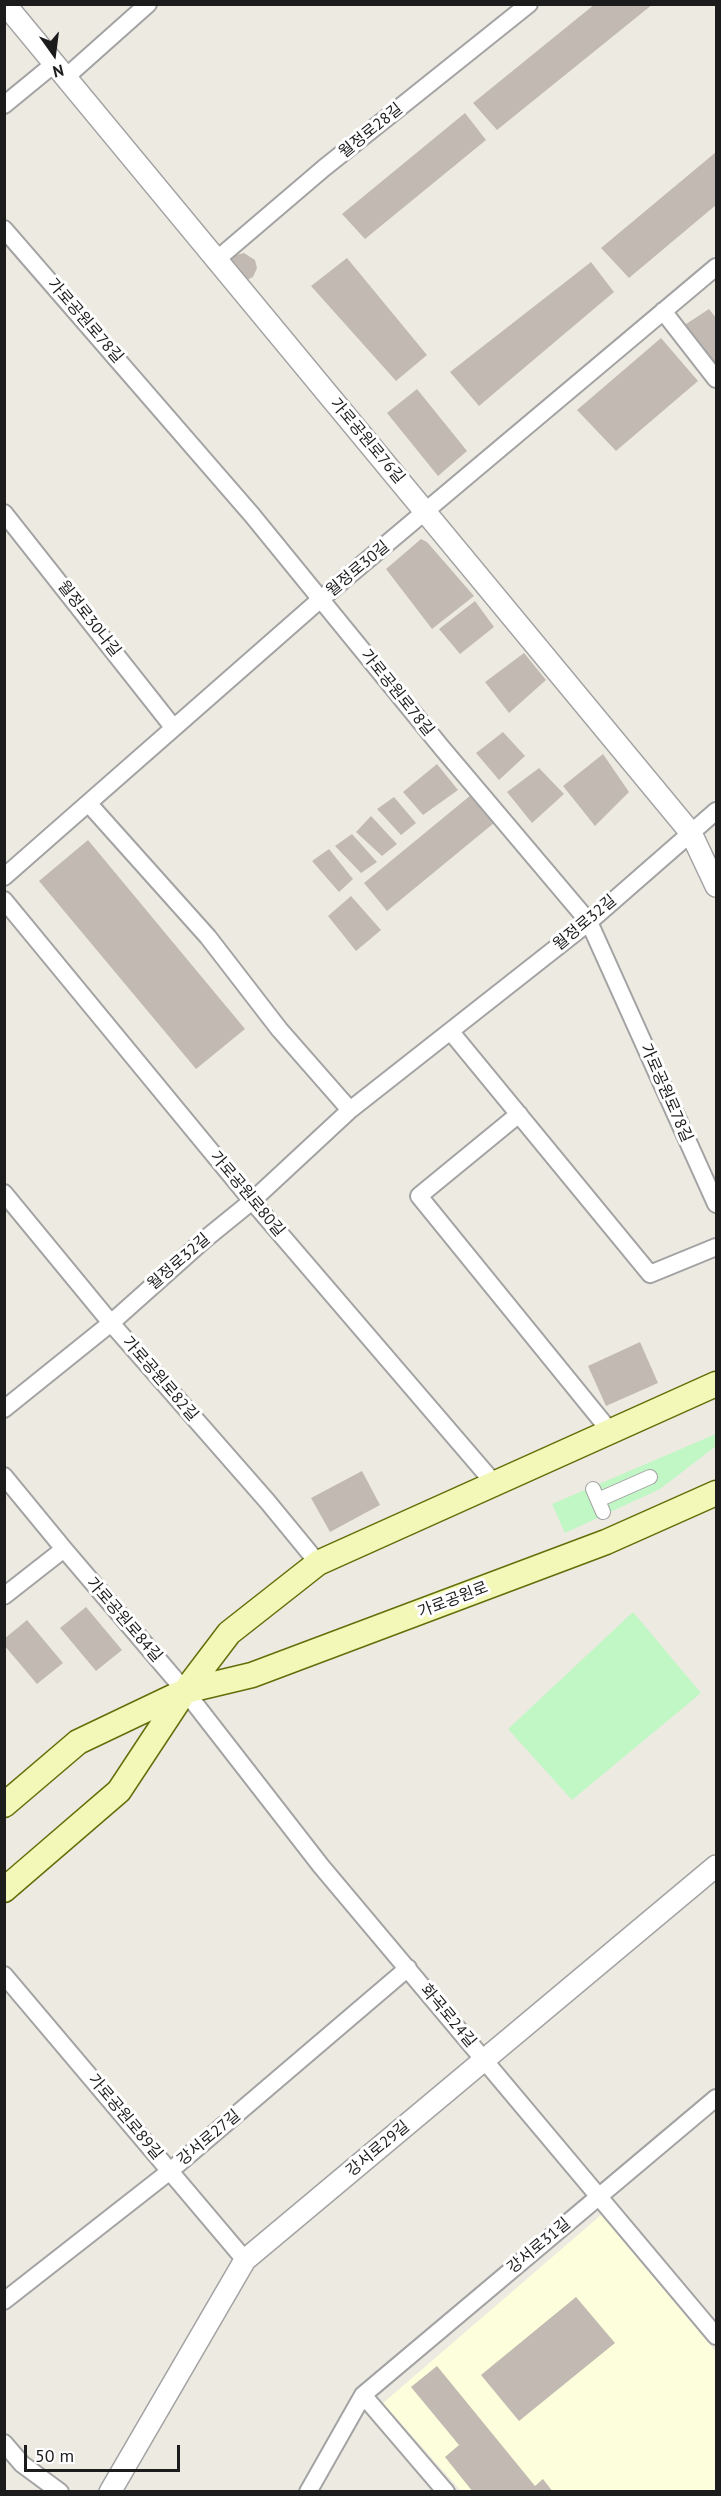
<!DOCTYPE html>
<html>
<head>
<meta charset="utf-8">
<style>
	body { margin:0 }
	#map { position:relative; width:721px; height:2496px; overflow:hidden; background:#edeae2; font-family:"PT Sans",sans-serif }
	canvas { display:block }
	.frame { position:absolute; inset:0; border:6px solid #1c1c1c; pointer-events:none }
	.north { position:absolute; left:24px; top:24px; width:60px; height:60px; -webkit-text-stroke:4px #fff; paint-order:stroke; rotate:166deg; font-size:16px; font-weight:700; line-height:24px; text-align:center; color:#1c1c1c }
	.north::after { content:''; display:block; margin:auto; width:21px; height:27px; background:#1c1c1c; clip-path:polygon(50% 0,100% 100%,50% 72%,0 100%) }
	.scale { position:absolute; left:24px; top:2445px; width:156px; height:27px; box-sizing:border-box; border:3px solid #1c1c1c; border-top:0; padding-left:8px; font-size:18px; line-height:21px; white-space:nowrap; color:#1c1c1c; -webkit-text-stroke:4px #fff; paint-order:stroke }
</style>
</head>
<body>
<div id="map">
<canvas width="721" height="2496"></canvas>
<div class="frame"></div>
<div class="north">N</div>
<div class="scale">50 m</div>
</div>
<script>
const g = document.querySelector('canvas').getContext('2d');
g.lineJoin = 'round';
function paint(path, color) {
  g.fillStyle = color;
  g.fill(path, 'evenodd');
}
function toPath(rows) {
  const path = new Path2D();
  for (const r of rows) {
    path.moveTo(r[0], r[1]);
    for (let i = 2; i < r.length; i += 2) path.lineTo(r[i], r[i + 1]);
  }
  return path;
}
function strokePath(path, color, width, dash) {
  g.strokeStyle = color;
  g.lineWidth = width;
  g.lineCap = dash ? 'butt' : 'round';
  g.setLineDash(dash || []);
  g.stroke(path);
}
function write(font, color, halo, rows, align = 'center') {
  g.font = font + ' "PT Sans","Noto Sans KR",sans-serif';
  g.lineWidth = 6;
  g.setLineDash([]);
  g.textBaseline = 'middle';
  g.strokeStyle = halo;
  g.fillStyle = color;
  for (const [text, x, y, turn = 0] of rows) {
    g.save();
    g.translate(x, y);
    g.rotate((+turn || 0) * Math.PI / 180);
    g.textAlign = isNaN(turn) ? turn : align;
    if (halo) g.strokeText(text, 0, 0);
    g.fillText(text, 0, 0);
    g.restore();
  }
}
const education = toPath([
	[601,2215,716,2352,716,2491,461,2491,383,2403]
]);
const park = toPath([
	[716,1434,716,1446,660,1489,565,1533,552,1504],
	[633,1612,701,1693,572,1800,508,1729]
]);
const building = toPath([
	[595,4,653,4,497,130,473,103],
	[465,113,486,140,365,239,342,214],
	[716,152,716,205,629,278,601,248],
	[244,253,255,260,257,268,253,277,245,281,230,262,236,255],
	[347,258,427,355,396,381,311,286],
	[591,262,614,292,479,406,450,372],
	[709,309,716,318,716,375,680,328],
	[661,338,698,381,616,451,577,410],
	[417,389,467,451,438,476,387,413],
	[421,539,427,542,474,596,432,629,386,569],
	[475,601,494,627,460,654,439,629],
	[524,653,546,680,509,713,485,682],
	[503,732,525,756,499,780,476,753],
	[603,754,629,792,595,826,563,786],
	[437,764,458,790,423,815,403,792],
	[539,768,564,794,532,823,507,792],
	[471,795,494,823,387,911,364,883],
	[394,797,416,823,401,835,377,809],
	[371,816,397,844,382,856,356,832],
	[352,834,377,862,361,873,335,846],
	[88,840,245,1029,196,1069,39,881],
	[329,849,353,879,339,892,312,861],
	[351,896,381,930,356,951,328,916],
	[640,1342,658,1383,606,1406,588,1366],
	[362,1471,380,1505,330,1532,311,1498],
	[86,1607,122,1650,96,1671,60,1628],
	[27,1620,63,1663,37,1684,4,1645,4,1639],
	[576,2297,615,2343,519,2421,481,2375],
	[437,2366,535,2486,543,2479,553,2492,473,2492,445,2457,459,2445,411,2387]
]);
const pedestrian = toPath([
	[593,1489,603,1512],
	[598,1500,650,1477]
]);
const minor = toPath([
	[66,77,148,4],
	[4,105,54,64],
	[4,229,252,515,442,748,589,922,716,1204],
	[215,261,324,168,529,4],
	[663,311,716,379],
	[4,513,173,727],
	[89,804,208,937,279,1029,350,1110],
	[4,877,315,604,716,267],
	[4,900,252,1201,494,1483],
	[451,1032,650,1274,716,1247],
	[519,1114,419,1196,610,1431],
	[4,1193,111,1323,267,1501,318,1563],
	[4,1409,111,1323,204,1240,252,1201,350,1110,589,922,716,811],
	[4,1476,64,1549,185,1691,321,1866,716,2336],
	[4,1596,64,1549],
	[4,1975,245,2260],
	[4,2301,170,2171,408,1968],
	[363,2395,446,2492],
	[4,2443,22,2464,60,2492],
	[308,2492,363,2395,716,2098]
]);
const tertiary = toPath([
	[5,4,691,833,716,886],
	[110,2492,245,2260,716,1866]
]);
const secondary = toPath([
	[4,1805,78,1742,185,1691,229,1633,318,1563,716,1384],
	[4,1890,119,1791,185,1691,252,1675,606,1542,716,1493]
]);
const streetNames = [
	["월정로28길",371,131,-39],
	["가로공원로78길",85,321,49],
	["가로공원로76길",367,441,50],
	["월정로30길",358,569,-40],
	["월정로30나길",89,619,52],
	["가로공원로78길",397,693,51],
	["월정로32길",585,923,-40],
	["가로공원로78길",666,1093,66],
	["가로공원로80길",247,1194,50],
	["월정로32길",179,1262,-41],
	["가로공원로82길",160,1379,49],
	["가로공원로",453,1600,-21],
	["가로공원로84길",124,1620,49],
	["화곡로24길",448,2016,50],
	["가로공원로89길",125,2117,50],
	["강서로27길",209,2138,-40],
	["강서로29길",378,2149,-40],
	["강서로31길",539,2246,-40]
];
paint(education, '#fdfedb');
paint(park, '#c0f7c5');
paint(building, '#c2bab2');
strokePath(pedestrian, '#a3a3a3', 16);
strokePath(minor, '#a3a3a3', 20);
strokePath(tertiary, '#a3a3a3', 24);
strokePath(secondary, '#626f08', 27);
strokePath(pedestrian, '#fff', 14);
strokePath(minor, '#fff', 16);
strokePath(tertiary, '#fff', 21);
strokePath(secondary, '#f3f7b7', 24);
write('16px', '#1c1c1c', '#fff', streetNames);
</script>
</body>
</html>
